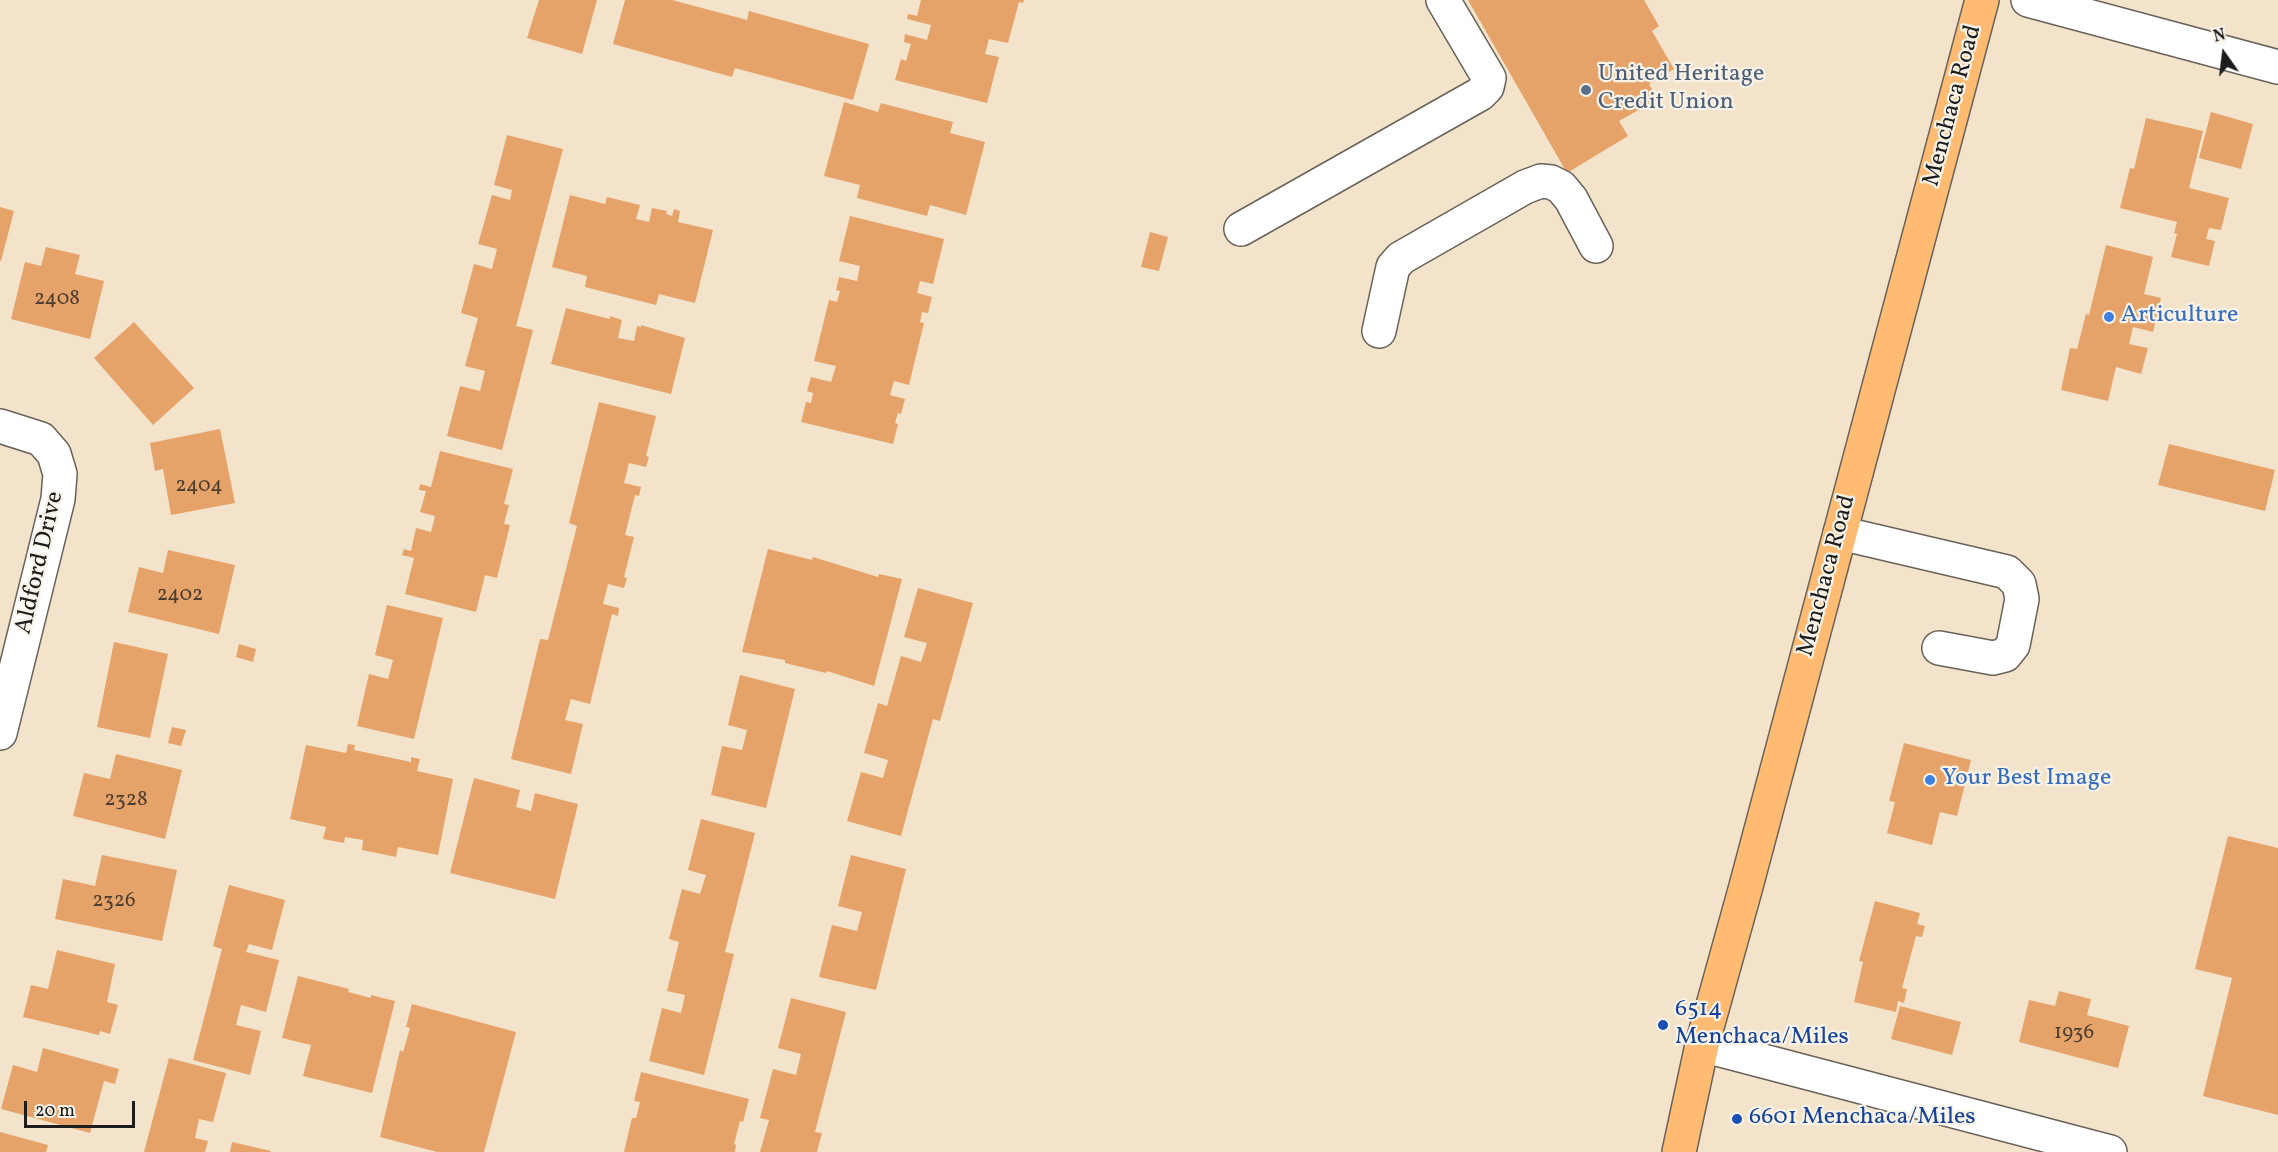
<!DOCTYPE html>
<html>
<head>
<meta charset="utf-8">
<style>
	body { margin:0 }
	#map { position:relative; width:2278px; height:1152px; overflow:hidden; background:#f4e3cb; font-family:Vollkorn,serif }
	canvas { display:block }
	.north { position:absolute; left:2194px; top:24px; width:60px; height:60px; -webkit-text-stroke:4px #f7f3e8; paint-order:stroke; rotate:346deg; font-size:16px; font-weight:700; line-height:24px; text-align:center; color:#1c1c1c }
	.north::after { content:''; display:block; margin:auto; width:21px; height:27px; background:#1c1c1c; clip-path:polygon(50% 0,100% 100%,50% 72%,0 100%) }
	.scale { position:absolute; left:24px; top:1101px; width:111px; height:27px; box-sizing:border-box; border:3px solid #1c1c1c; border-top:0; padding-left:8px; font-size:18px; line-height:21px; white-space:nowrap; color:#1c1c1c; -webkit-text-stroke:4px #f7f3e8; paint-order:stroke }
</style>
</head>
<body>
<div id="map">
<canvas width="2278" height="1152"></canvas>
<div class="north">N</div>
<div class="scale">20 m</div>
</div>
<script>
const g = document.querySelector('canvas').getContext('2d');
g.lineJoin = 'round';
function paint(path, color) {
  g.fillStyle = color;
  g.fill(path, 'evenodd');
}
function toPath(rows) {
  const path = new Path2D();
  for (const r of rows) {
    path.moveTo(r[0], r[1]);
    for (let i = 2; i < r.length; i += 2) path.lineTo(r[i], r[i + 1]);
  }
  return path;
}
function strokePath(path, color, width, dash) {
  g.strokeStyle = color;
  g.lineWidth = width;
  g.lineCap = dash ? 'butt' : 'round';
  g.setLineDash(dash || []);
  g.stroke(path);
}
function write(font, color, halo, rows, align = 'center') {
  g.font = font + ' Vollkorn,serif';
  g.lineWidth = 4.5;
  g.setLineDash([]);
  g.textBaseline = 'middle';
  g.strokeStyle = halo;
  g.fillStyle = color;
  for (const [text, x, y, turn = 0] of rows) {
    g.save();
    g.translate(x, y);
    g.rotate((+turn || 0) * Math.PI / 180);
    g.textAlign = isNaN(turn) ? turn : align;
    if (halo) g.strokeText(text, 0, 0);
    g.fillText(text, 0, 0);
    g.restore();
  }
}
const building = toPath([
	[539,0,597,0,582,54,527,38],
	[625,0,672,0,747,20,749,11,869,44,853,100,735,68,732,77,613,44],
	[921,0,1024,0,1023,3,1019,2,1008,43,989,39,985,54,999,57,987,103,895,80,901,59,906,61,911,44,904,42,905,34,927,40,931,25,907,19,908,14,917,16],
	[1468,0,1644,0,1659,26,1652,31,1674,69,1649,84,1658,99,1619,121,1628,136,1567,173],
	[844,102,878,112,881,103,953,122,950,133,985,142,966,215,930,205,927,216,857,198,860,185,824,176],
	[2211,112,2253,124,2241,169,2199,158],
	[2146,118,2203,131,2189,188,2229,198,2221,230,2209,228,2206,239,2215,241,2209,266,2171,257,2177,234,2174,233,2177,222,2120,208,2130,168,2134,169],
	[507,135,563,149,516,326,533,330,502,450,447,436,460,386,480,391,485,371,465,366,478,318,461,313,474,264,492,269,497,249,478,244,492,195,510,200,512,190,494,185],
	[570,195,605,204,607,197,640,205,636,219,649,222,652,208,667,211,666,214,672,216,674,209,680,211,678,222,713,230,695,303,659,294,656,305,585,287,587,276,552,267],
	[0,207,14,211,1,261,0,261],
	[850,216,944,239,933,284,920,281,917,293,932,297,928,313,922,312,920,322,924,323,909,385,894,381,890,395,905,399,901,414,898,413,895,423,898,424,893,444,801,422,806,402,811,403,813,393,807,391,811,377,831,382,836,366,814,361,829,300,837,302,840,291,836,290,839,277,857,281,860,266,839,261],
	[1150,232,1168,237,1159,271,1141,267],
	[2106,245,2153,257,2144,294,2161,298,2153,332,2133,327,2129,344,2148,348,2141,374,2116,367,2108,401,2061,390,2070,348,2077,349,2086,314,2089,315],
	[46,247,80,255,75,274,104,281,90,339,11,319,25,262,41,266],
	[566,308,610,319,610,316,622,320,618,338,634,341,637,326,641,327,641,325,685,338,671,394,551,364],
	[134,322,194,388,153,425,94,358],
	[599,402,656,416,646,456,649,457,646,467,629,463,624,483,641,487,639,496,635,495,625,535,634,537,624,577,627,578,624,588,608,584,603,604,619,608,618,616,612,614,590,704,571,699,565,720,583,724,571,774,511,759,540,639,548,640,577,526,569,523],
	[220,429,235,503,171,515,163,469,155,471,150,443],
	[2169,444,2275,470,2265,511,2158,485],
	[440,451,513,469,504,504,509,505,504,524,510,525,497,578,485,575,476,612,405,594,414,558,402,555,404,549,411,551,416,528,431,532,435,516,420,512,426,491,419,490,420,484,431,487],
	[768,549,812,560,813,557,878,577,879,574,902,579,874,686,827,671,826,673,785,663,785,660,742,652],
	[168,550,235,565,219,634,128,612,139,567,163,573],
	[918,588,973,603,940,721,933,719,901,836,847,821,861,772,883,778,888,760,864,753,878,703,887,706,901,656,921,662,927,643,904,637],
	[387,605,443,618,414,739,357,726,369,674,388,679,393,660,375,655],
	[114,642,168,654,150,738,97,727],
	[239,644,256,649,253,662,236,657],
	[740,675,795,689,766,808,711,795,722,746,742,750,747,730,728,725],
	[172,727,186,730,181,746,168,743],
	[1904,743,1971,760,1957,816,1940,812,1932,845,1887,833,1895,802,1889,801],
	[348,744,355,745,354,750,411,762,411,757,420,759,417,771,453,779,438,855,398,847,396,857,362,850,363,840,345,837,344,843,323,839,326,827,290,819,306,745,346,753],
	[116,754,182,770,165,839,73,816,84,773,110,779],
	[474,778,520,790,516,807,531,811,535,793,578,804,555,899,450,873],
	[701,819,755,833,725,952,734,954,704,1075,649,1061,662,1008,681,1013,685,995,667,991,679,942,669,939,682,889,700,894,706,875,688,870],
	[2228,836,2278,848,2278,1115,2203,1096,2232,978,2195,969],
	[102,855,177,870,162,941,55,919,63,879,95,886],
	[851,855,906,869,876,990,819,977,832,925,857,931,862,912,838,906],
	[229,885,285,900,272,950,249,944,246,952,279,960,266,1012,241,1005,236,1025,261,1031,250,1075,193,1060,222,949,213,946],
	[1875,901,1920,913,1917,924,1925,926,1922,937,1916,936,1902,988,1907,989,1904,1003,1898,1001,1896,1012,1854,1002,1863,962,1859,961],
	[57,950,115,964,107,1002,118,1005,110,1034,100,1031,99,1035,23,1017,31,985,48,989],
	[298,976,349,989,348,992,371,998,371,995,395,1001,372,1093,303,1076,311,1045,282,1038],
	[2059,991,2091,999,2087,1015,2129,1026,2118,1068,2019,1042,2029,1000,2055,1006],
	[791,998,846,1012,815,1132,822,1133,817,1152,760,1152,769,1120,760,1118,773,1069,796,1075,801,1054,778,1048],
	[412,1004,516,1032,484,1152,437,1152,380,1137,400,1050,403,1052,410,1028,406,1027],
	[1900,1006,1961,1022,1952,1055,1891,1039],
	[43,1048,119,1069,115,1084,104,1081,90,1133,1,1109,13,1065,37,1072],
	[169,1058,226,1073,213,1122,199,1119,195,1138,208,1141,205,1152,144,1152],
	[641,1072,749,1099,743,1122,740,1121,734,1144,736,1145,735,1152,624,1152,632,1118,636,1118,640,1102,634,1101],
	[0,1132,48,1145,46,1152,0,1152],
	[232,1142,271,1151,270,1152,230,1152]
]);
const minor = toPath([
	[2028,0,2278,67],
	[1241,229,1480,94,1487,87,1489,78,1443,0],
	[1379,331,1393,267,1401,258,1525,187,1541,181,1551,182,1561,187,1571,199,1596,246],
	[0,426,41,439,54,454,60,474,58,499,0,733],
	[1840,533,2007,572,2019,584,2022,599,2013,645,2005,655,1993,658,1939,648],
	[1702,1045,2110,1152]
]);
const major = toPath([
	[1679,1152,1702,1045,1745,890,1982,0]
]);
const markers = [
	[1586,90,6,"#5c6f8a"],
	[2109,317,6,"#3f7fe0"],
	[1930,780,6,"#3f7fe0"],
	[1663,1025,6,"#1a4fb4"],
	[1737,1119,6,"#1a4fb4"]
];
const numberNames = [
	["2408",57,300],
	["2404",199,487],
	["2402",180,596],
	["2328",126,801],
	["2326",114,902],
	["1936",2074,1034]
];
const serviceNames = [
	["United Heritage",1598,76],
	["Credit Union",1598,104]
];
const streetNames = [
	["Menchaca Road",1954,106,-75],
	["Aldford Drive",41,563,-77],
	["Menchaca Road",1828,576,-75]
];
const shopNames = [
	["Articulture",2121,317],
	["Your Best Image",1942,780]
];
const transitNames = [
	["6514",1675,1011],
	["Menchaca/Miles",1675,1039],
	["6601 Menchaca/Miles",1749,1119]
];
paint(building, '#e5a36a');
strokePath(minor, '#686259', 36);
strokePath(major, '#686259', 36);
strokePath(minor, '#fff', 33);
strokePath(major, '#ffbb71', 33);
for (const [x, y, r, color] of markers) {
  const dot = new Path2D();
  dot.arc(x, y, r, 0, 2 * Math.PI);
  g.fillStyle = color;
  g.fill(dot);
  strokePath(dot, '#f7f3e8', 2);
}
write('21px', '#4e3e30', null, numberNames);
write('24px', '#4e5e75', '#f7f3e8', serviceNames, 'left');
write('24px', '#1c1c1c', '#f7f3e8', streetNames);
write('24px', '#366cbe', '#f7f3e8', shopNames, 'left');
write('24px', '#164399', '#f7f3e8', transitNames, 'left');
</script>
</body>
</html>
